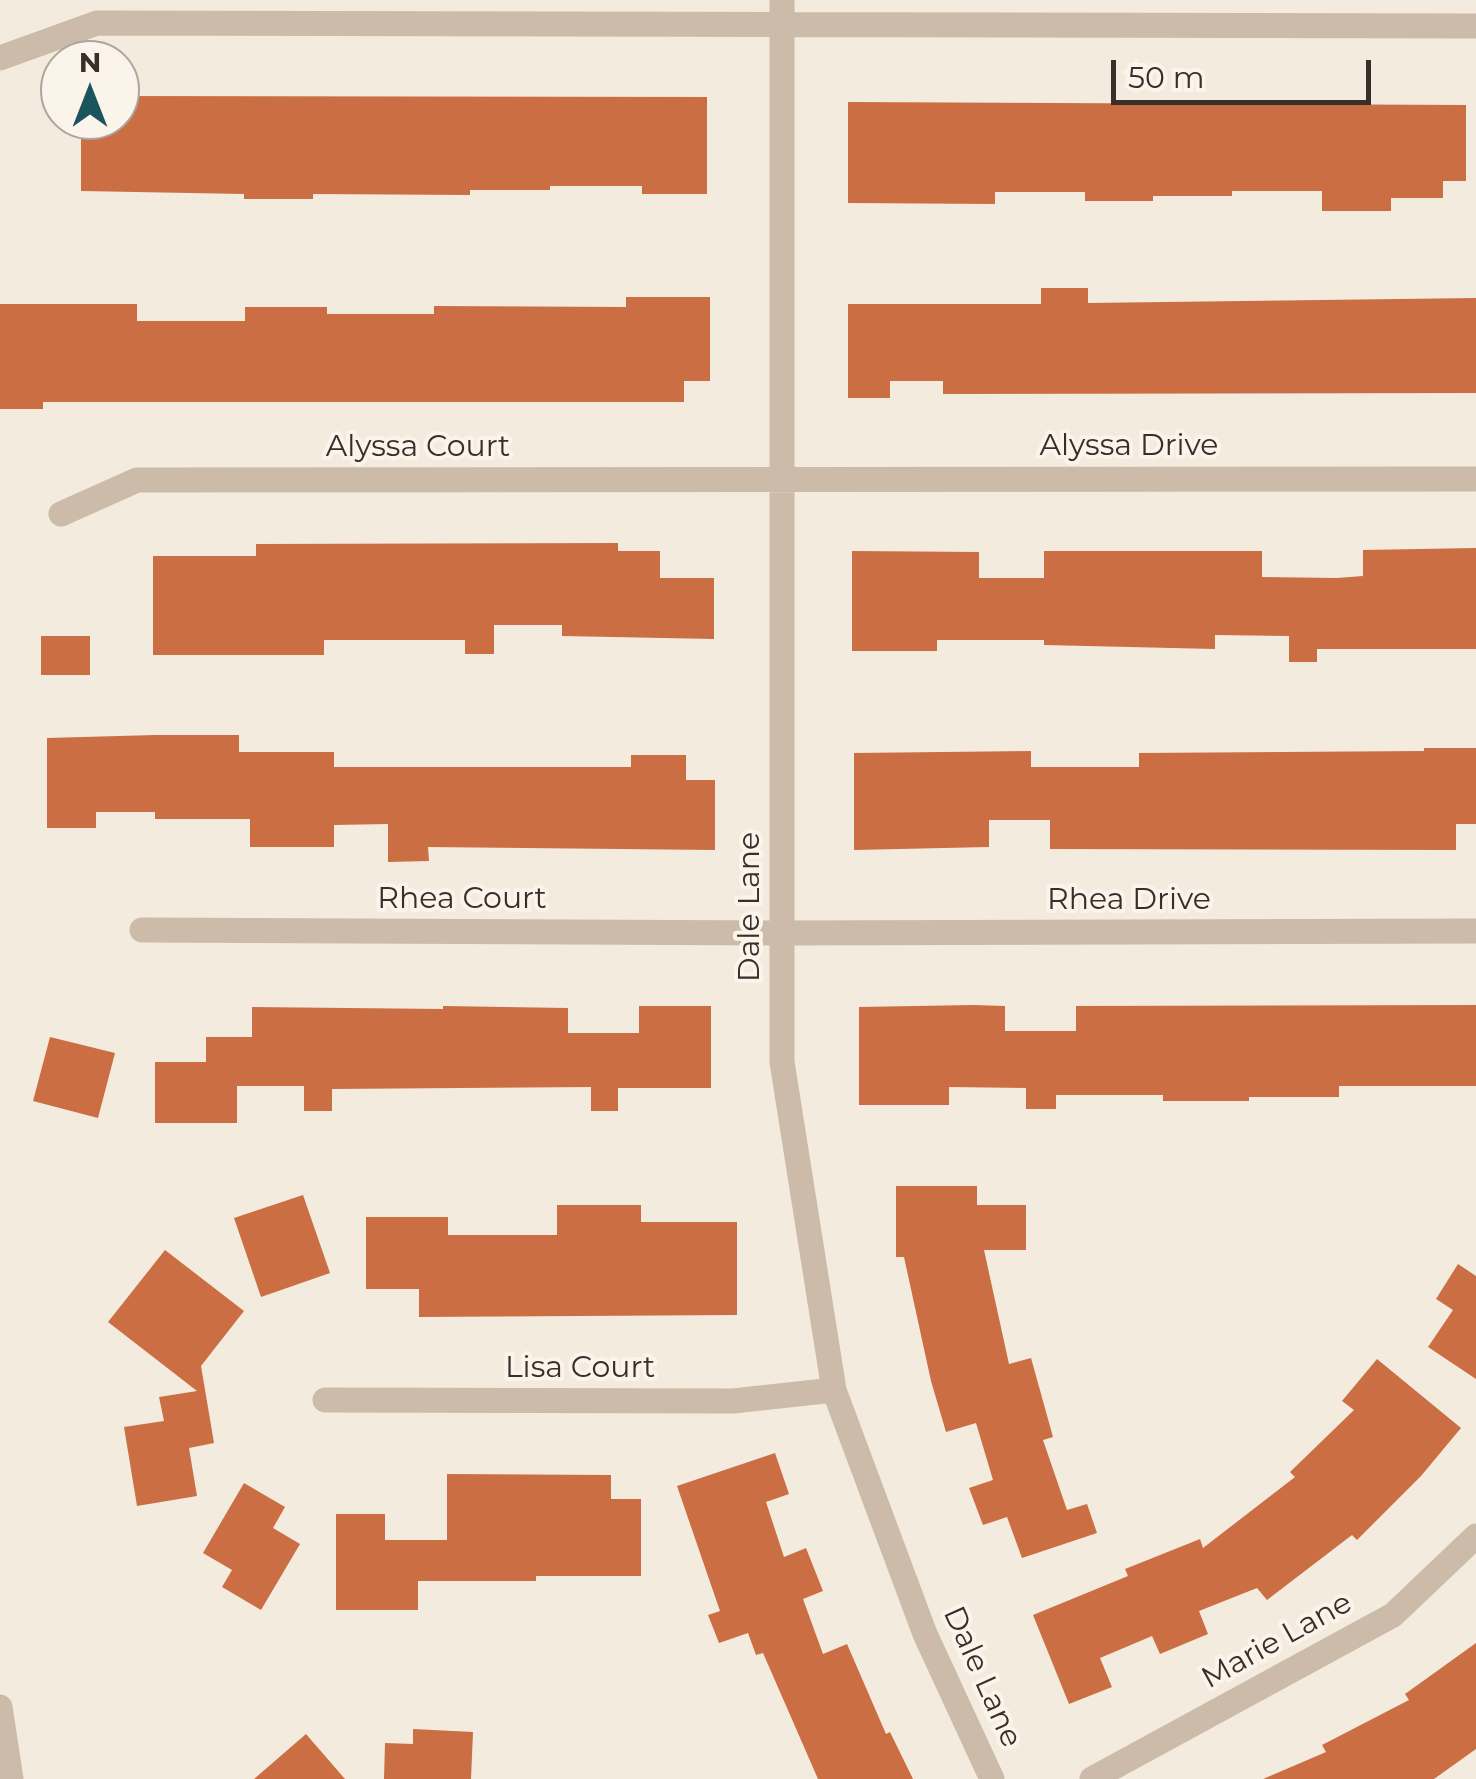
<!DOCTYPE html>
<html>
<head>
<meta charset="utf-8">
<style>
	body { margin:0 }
	#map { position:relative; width:1476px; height:1779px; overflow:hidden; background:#f3ebdd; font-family:Montserrat,sans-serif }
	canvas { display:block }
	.north { position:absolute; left:40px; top:40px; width:100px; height:100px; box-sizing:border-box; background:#fbf4ea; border:2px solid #ada59d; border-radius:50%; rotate:0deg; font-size:28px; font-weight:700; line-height:40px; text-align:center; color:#392f29 }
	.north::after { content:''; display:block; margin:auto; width:35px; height:45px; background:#1c545d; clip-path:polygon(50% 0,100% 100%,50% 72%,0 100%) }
	.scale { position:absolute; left:1111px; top:60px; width:260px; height:45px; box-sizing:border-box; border:5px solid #392f29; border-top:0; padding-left:12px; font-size:30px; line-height:35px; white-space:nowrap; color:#392f29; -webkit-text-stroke:8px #fbf4ea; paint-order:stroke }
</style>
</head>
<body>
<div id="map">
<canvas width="1476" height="1779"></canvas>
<div class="north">N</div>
<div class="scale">50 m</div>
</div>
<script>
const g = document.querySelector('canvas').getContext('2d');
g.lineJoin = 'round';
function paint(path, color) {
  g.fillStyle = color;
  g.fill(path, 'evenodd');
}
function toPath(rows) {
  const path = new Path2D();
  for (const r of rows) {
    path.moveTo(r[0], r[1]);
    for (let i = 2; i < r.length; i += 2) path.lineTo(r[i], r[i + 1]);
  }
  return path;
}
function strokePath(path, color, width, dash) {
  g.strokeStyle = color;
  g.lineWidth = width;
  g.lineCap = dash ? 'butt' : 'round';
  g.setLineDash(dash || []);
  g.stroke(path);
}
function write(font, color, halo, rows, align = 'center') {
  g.font = font + ' Montserrat,sans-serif';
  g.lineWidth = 8;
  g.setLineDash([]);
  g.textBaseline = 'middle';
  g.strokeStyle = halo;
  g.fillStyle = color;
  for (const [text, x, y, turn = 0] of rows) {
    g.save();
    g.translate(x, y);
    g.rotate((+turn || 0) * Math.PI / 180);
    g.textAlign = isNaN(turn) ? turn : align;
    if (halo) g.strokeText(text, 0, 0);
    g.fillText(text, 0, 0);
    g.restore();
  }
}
const building = toPath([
	[120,96,707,97,707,194,642,194,642,186,550,186,550,190,470,190,470,195,313,194,313,199,244,199,244,194,81,191,81,120,120,120],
	[848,102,1466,105,1466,181,1443,181,1443,198,1391,198,1391,211,1322,211,1322,191,1232,191,1232,196,1153,196,1153,201,1085,201,1085,192,995,192,995,204,848,203],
	[1041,288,1088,288,1088,303,1476,298,1476,393,943,394,943,381,890,381,890,398,848,398,848,304,1041,304],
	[626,297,710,297,710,381,684,381,684,402,43,402,43,409,0,409,0,304,137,304,137,321,245,321,245,307,327,307,327,314,434,314,434,306,626,307],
	[618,543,618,551,660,551,660,578,714,578,714,639,562,636,562,625,494,625,494,654,465,654,465,640,324,640,324,655,153,655,153,556,256,556,256,544],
	[1476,548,1476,649,1317,649,1317,662,1289,662,1289,636,1215,635,1215,649,1044,645,1044,640,937,640,937,651,852,651,852,551,979,552,979,578,1044,578,1044,551,1262,551,1262,577,1337,578,1363,576,1363,550],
	[41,636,90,636,90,675,41,675],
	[155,735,239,735,239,752,334,752,334,767,631,767,631,755,686,755,686,780,715,780,715,850,428,847,429,861,388,862,388,824,334,825,334,847,250,847,250,819,155,819,155,812,96,812,96,828,47,828,47,738],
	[1424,748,1476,748,1476,824,1456,824,1456,850,1050,849,1050,820,989,820,989,847,854,850,854,753,1031,751,1031,767,1139,767,1139,753,1424,751],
	[973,1005,1005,1006,1005,1031,1076,1031,1076,1006,1476,1005,1476,1086,1339,1086,1339,1097,1249,1097,1249,1101,1163,1101,1163,1095,1056,1095,1056,1109,1026,1109,1026,1088,949,1087,949,1105,859,1105,859,1007],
	[443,1006,568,1008,568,1033,639,1033,639,1006,711,1006,711,1088,618,1088,618,1111,591,1111,591,1087,332,1089,332,1111,304,1111,304,1086,237,1086,237,1123,155,1123,155,1062,206,1062,206,1037,252,1037,252,1007,443,1009],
	[50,1037,115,1053,98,1118,33,1101],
	[896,1186,977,1186,977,1205,1026,1205,1026,1250,984,1250,1009,1364,1031,1358,1053,1437,1043,1440,1067,1510,1087,1504,1097,1533,1022,1558,1007,1517,983,1525,969,1488,993,1480,976,1423,946,1432,931,1381,904,1257,896,1257],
	[303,1195,330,1273,261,1297,234,1218],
	[557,1205,641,1205,641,1222,737,1222,737,1315,419,1317,419,1289,366,1289,366,1217,448,1217,448,1235,557,1235],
	[165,1250,244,1311,201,1366,214,1443,189,1448,197,1496,137,1506,124,1427,164,1421,159,1397,197,1391,108,1322],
	[1458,1264,1476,1276,1476,1379,1428,1347,1453,1310,1436,1299],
	[1377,1359,1461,1428,1421,1476,1357,1540,1352,1535,1267,1600,1257,1588,1199,1611,1208,1634,1160,1654,1152,1636,1100,1658,1112,1687,1069,1704,1033,1615,1128,1576,1125,1569,1200,1539,1203,1548,1295,1477,1290,1472,1354,1410,1342,1401],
	[775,1453,789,1494,766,1502,784,1557,806,1548,823,1591,803,1599,823,1654,847,1644,886,1734,890,1732,913,1779,818,1779,763,1653,756,1655,748,1633,719,1643,708,1615,720,1611,677,1486],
	[447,1474,611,1475,611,1499,641,1499,641,1576,536,1576,536,1581,418,1581,418,1610,336,1610,336,1514,385,1514,385,1540,447,1540],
	[244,1483,285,1507,273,1528,300,1544,261,1610,222,1587,232,1570,203,1553],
	[1476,1643,1476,1749,1434,1779,1263,1779,1326,1752,1322,1745,1409,1700,1405,1694],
	[413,1729,473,1732,471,1779,384,1779,385,1743,413,1744],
	[306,1734,345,1779,254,1779]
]);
const minor = toPath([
	[782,0,782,1062,834,1390,925,1634,992,1779],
	[0,58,97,23,1476,26],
	[61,514,137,480,1476,479],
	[142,930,782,933,1476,931],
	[325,1400,733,1401,834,1390],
	[0,1707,11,1779],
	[1092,1779,1393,1615,1476,1536]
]);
const streetNames = [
	["Alyssa Drive",1129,446],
	["Alyssa Court",418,447],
	["Rhea Court",462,899],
	["Rhea Drive",1129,900],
	["Dale Lane",750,907,-90],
	["Lisa Court",580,1368],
	["Marie Lane",1277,1641,-29],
	["Dale Lane",982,1677,66]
];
paint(building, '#cb6e44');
strokePath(minor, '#ccbba8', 25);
write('30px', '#392f29', '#fbf4ea', streetNames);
</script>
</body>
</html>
